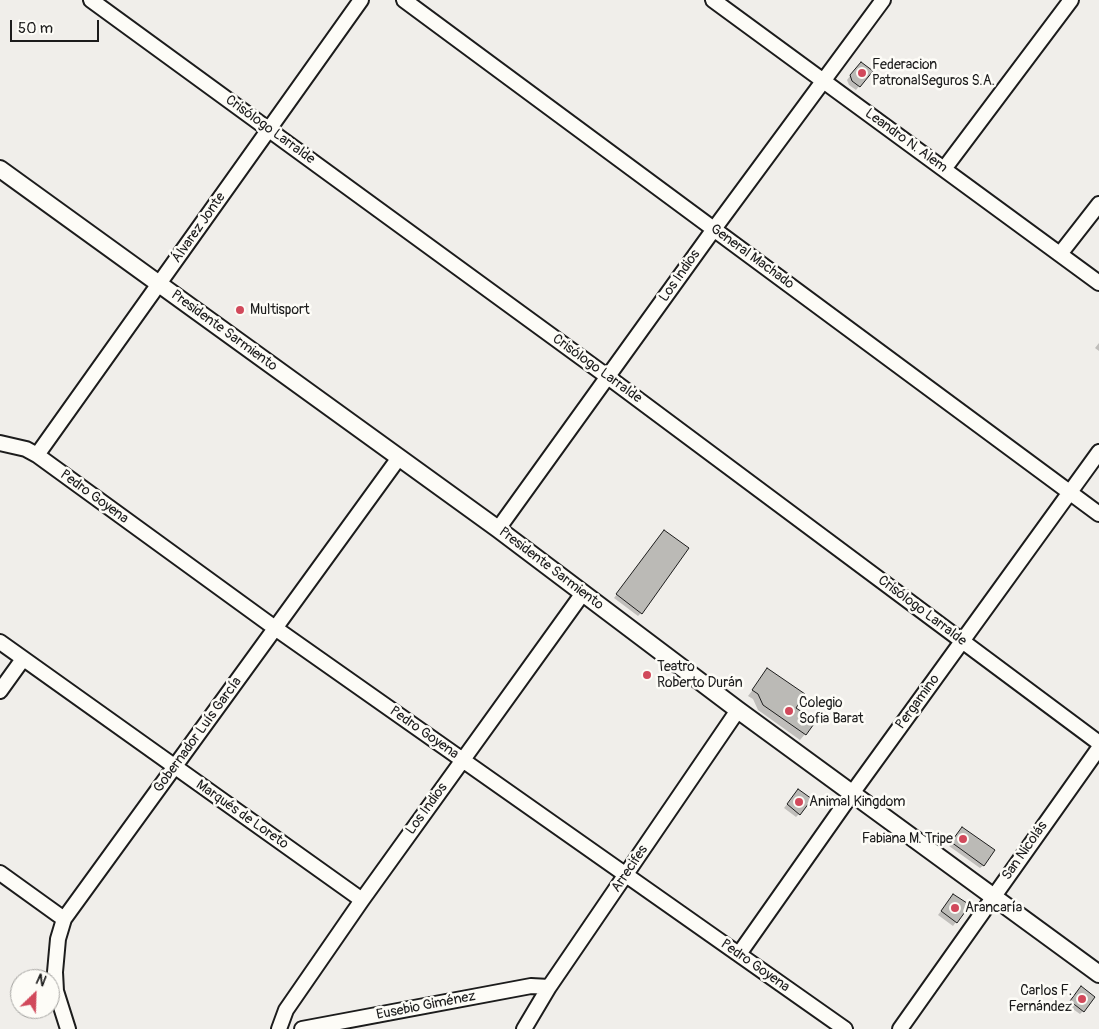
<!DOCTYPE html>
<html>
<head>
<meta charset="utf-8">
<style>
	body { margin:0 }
	#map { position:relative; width:1099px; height:1029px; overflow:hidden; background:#f0eeea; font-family:Pangolin,sans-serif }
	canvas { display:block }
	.north { position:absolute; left:10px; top:969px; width:50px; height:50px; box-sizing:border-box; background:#fdfcf7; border:1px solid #a3a29f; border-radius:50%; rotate:24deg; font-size:14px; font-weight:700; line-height:20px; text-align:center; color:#1c1c1c }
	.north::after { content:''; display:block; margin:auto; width:18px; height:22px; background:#d1495b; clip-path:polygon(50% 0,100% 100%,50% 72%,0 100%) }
	.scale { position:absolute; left:10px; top:20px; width:89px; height:22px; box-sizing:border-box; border:2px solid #1c1c1c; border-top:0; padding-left:6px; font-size:15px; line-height:18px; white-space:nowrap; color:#1c1c1c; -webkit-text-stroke:4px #fdfcf7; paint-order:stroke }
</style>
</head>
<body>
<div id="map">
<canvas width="1099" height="1029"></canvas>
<div class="north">N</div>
<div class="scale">50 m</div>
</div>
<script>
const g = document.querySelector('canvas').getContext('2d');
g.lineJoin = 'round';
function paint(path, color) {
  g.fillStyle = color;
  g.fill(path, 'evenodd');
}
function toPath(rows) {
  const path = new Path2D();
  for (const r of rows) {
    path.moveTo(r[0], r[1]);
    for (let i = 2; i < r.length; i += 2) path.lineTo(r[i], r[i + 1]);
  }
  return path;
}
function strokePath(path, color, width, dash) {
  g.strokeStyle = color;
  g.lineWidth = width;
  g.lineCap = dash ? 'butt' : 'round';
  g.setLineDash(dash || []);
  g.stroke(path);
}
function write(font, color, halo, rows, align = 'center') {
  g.font = font + ' Pangolin,sans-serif';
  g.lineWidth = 5;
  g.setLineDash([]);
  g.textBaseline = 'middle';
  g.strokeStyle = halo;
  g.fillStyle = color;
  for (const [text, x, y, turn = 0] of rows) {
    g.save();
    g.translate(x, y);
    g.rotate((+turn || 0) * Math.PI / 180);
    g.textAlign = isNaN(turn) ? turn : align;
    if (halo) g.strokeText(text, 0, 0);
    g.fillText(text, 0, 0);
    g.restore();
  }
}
const shadow = toPath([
	[857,67,871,71,856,90,849,85,847,80],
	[1099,343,1099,351,1095,348],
	[660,535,641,613,638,616,614,598],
	[768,670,794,708,805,734,800,740,758,710,753,699,748,696],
	[795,794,799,814,796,817,784,808],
	[959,832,984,865,980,868,949,846],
	[950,899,968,906,953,926,938,915],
	[1078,992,1083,1011,1080,1014,1067,1005]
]);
const building = toPath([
	[861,62,873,71,860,87,852,81,850,75,861,62],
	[664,530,689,548,642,614,616,594,664,530],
	[767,668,805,694,796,708,816,721,806,735,763,705,758,694,752,690,767,668],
	[798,789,812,799,800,815,787,804,798,789],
	[962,827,995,850,984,866,951,842,962,827],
	[953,894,970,905,957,923,941,911,953,894],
	[1081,986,1095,997,1084,1012,1070,1001,1081,986]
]);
const minor = toPath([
	[91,0,608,377,1099,743],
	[404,0,1099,514],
	[713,0,1099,283],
	[944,169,1071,0],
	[1060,254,1099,204],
	[0,443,26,449,37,455,275,628,845,1029],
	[37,455,361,0],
	[498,529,714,229,883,0],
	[0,642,362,900],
	[0,691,23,659],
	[0,873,64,919],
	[739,954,853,792,1099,452],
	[68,1029,56,991,55,972,58,939,64,919,398,459],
	[279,1029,286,1010,362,900,583,593],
	[302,1029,531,986,549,987],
	[524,1029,549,987,738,710],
	[900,1029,1099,748]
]);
const major = toPath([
	[0,169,498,529,738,710,1099,974]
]);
const markers = [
	[862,73,5,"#d1495b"],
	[240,310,5,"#d1495b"],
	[647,675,5,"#d1495b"],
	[789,711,5,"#d1495b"],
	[799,802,5,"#d1495b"],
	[963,839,5,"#d1495b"],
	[955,908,5,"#d1495b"],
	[1082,999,5,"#d1495b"]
];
const poiNames = [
	["Federacion",872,65],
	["PatronalSeguros S.A.",872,81],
	["Multisport",250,310],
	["Teatro",657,667],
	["Roberto Durán",657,683],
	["Colegio",799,703],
	["Sofia Barat",799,719],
	["Animal Kingdom",809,802],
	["Fabiana M. Tripe",953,839,"right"],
	["Arancaría",965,908],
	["Carlos F.",1072,991,"right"],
	["Fernández",1072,1007,"right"]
];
const streetNames = [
	["Crisólogo Larralde",270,130,36],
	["Leandro N. Alem",906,141,36],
	["Álvarez Jonte",199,228,-55],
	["General Machado",752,257,36],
	["Los Indios",680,276,-55],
	["Presidente Sarmiento",224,331,36],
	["Crisólogo Larralde",597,369,36],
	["Pedro Goyena",94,497,36],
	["Presidente Sarmiento",551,569,37],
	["Crisólogo Larralde",922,611,37],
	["Pergamino",918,702,-54],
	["Pedro Goyena",424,733,35],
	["Gobernador Luís García",198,735,-54],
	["Los Indios",427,809,-54],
	["Marqués de Loreto",242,815,35],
	["San Nicolás",1025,851,-55],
	["Arrecifes",630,869,-56],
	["Pedro Goyena",755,966,35],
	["Eusebio Giménez",426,1006,-11]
];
paint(shadow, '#0003');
paint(building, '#bbbab6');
strokePath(building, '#1c1c1c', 1);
strokePath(minor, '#1c1c1c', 18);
strokePath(major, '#1c1c1c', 20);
strokePath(minor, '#fdfcf7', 14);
strokePath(major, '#fdfcf7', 16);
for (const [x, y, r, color] of markers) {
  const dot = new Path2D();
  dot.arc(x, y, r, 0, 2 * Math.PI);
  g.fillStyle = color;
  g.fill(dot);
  strokePath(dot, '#fdfcf7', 2);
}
write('14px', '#1c1c1c', '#fdfcf7', poiNames, 'left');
write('14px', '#1c1c1c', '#fdfcf7', streetNames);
</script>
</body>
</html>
